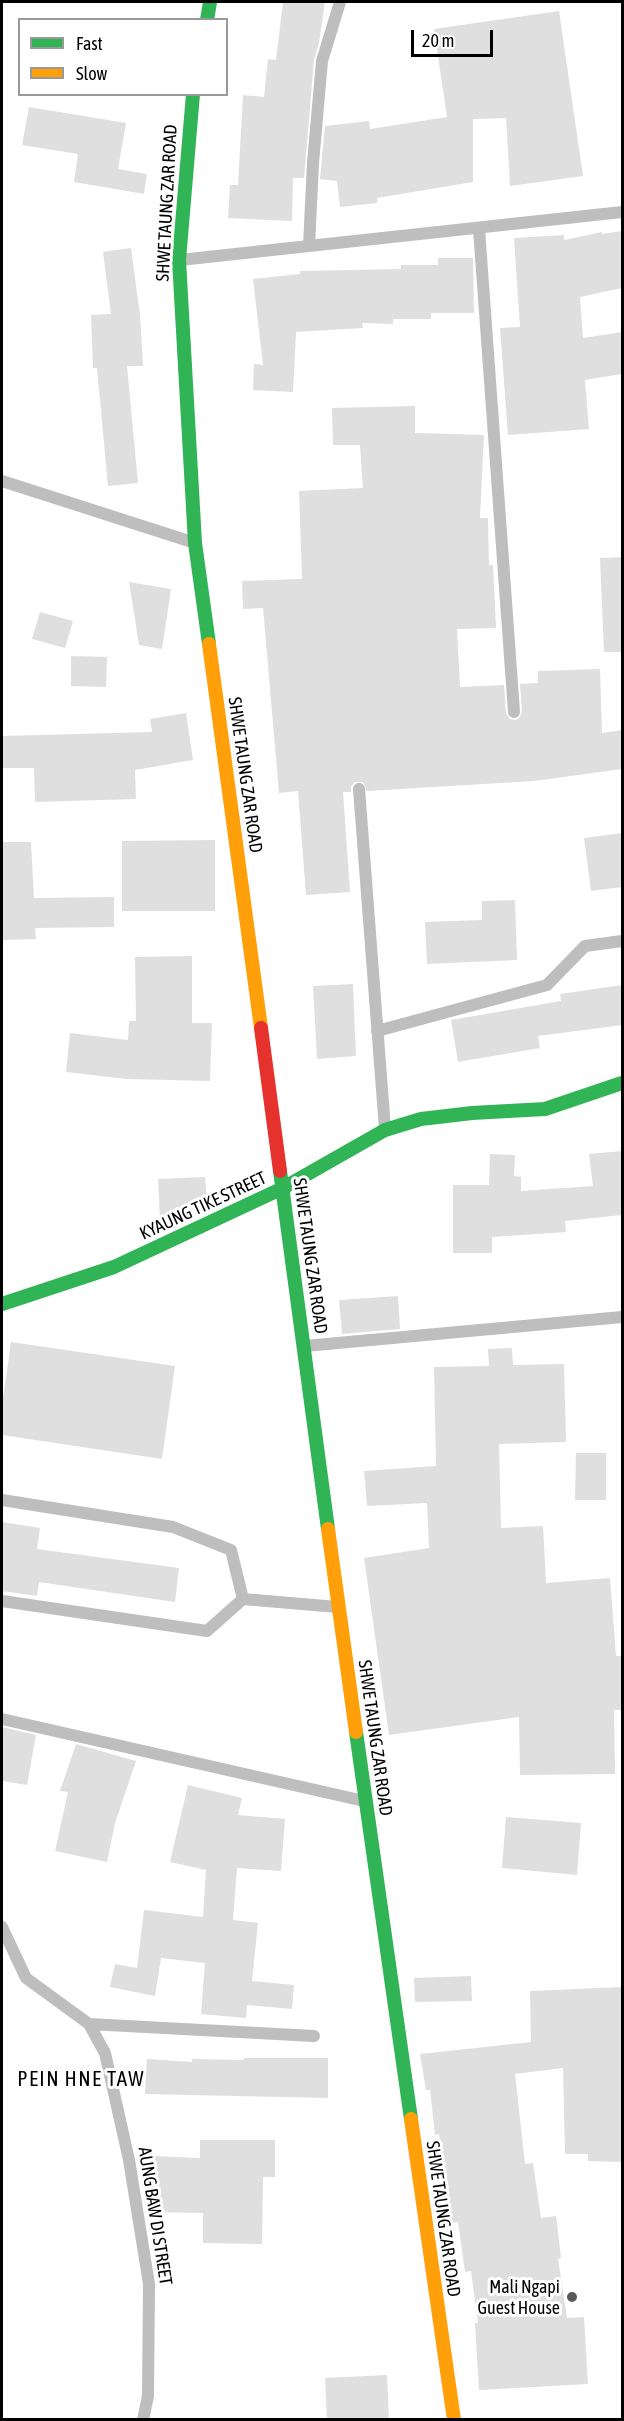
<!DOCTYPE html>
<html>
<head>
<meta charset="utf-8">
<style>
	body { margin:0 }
	#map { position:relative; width:624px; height:2421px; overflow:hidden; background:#fff; font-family:"Asap Condensed",sans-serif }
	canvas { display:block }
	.frame { position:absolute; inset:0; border:3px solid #000; pointer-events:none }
	.legend { position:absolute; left:18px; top:18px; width:210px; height:78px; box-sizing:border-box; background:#fff; border:2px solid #999; margin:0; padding:8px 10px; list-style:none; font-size:18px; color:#000 }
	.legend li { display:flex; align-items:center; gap:12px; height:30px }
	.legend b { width:30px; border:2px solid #999 }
	.scale { position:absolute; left:411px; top:30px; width:82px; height:27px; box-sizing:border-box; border:3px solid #000; border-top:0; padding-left:8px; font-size:18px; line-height:21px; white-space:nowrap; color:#000; -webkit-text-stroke:4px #fff; paint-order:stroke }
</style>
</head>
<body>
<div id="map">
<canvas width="624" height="2421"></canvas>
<div class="frame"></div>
<ul class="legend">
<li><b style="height:8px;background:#30b455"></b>Fast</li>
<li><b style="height:8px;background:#ff9f0a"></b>Slow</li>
</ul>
<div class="scale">20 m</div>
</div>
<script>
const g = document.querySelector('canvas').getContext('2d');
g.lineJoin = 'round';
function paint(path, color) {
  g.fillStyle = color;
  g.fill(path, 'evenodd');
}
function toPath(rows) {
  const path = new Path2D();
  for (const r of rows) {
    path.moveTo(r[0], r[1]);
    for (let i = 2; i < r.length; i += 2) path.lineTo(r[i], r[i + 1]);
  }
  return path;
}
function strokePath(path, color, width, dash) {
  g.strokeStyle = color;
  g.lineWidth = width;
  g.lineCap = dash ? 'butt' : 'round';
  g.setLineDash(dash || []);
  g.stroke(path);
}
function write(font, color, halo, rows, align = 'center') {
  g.font = font + ' "Asap Condensed",sans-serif';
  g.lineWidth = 6;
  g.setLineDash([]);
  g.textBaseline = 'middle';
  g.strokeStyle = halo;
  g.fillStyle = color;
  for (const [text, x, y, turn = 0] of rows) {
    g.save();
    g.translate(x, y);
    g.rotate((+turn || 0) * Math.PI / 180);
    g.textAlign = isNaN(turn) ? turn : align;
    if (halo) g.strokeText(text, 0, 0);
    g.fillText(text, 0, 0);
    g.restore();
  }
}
const building = toPath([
	[283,2,325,2,319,43,314,60,304,178,293,178,292,221,228,218,230,185,238,185,243,95,264,97,268,59,276,60],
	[559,11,583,176,510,186,506,118,473,119,473,182,377,198,377,203,340,207,337,181,320,179,325,126,369,121,370,129,447,117,434,29],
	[29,107,126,123,118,169,147,174,144,194,74,182,78,154,22,145],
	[622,231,622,288,580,297,583,338,622,332,622,374,585,380,589,429,508,435,500,328,520,327,514,238,564,235,564,240,602,232,602,234],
	[131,248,140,315,143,366,127,366,138,483,108,486,97,368,93,368,91,315,111,314,103,252],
	[438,258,473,258,474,313,431,313,431,319,393,319,393,324,362,323,363,328,296,332,293,392,253,390,254,364,263,365,253,279,300,274,300,271,401,269,401,265,438,265],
	[415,406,415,433,484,435,480,518,488,518,489,565,493,565,496,628,457,629,460,687,504,685,506,713,510,719,515,720,519,718,522,712,520,684,538,683,538,671,600,669,602,733,622,730,622,769,534,781,367,791,363,782,355,782,351,786,351,792,343,792,350,892,306,895,298,791,279,793,263,608,243,609,242,581,302,579,299,491,363,488,360,445,333,445,332,408],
	[622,557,622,652,604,652,600,558],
	[129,582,171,589,162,649,139,645],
	[40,612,73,621,65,648,32,639],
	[71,656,107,657,106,687,71,686],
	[186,713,193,760,135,770,136,799,35,802,34,768,2,768,2,736,152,732,150,719],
	[622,833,622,887,591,891,584,838],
	[215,840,215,911,122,911,122,841],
	[2,842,31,842,34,898,114,897,114,927,35,928,36,939,2,940],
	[515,900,517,960,427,964,425,922,482,920,482,901],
	[192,956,192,1023,212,1023,210,1081,127,1079,66,1072,70,1033,128,1040,129,1021,136,1021,135,957],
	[353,984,356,1056,317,1059,313,986],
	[622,985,622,1025,538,1036,540,1048,458,1062,451,1020,561,1001,560,994],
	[622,1151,622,1215,565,1221,566,1232,492,1237,492,1253,453,1253,453,1185,489,1185,490,1154,515,1155,514,1176,521,1177,521,1191,593,1186,589,1154],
	[205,1177,207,1203,175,1218,160,1219,158,1179],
	[398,1296,400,1329,342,1334,339,1300],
	[11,1342,175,1366,162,1459,2,1435,2,1406],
	[512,1348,513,1365,564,1364,566,1442,499,1444,501,1528,543,1526,546,1583,610,1578,616,1656,622,1656,622,1710,614,1710,615,1774,520,1775,519,1717,389,1735,364,1558,429,1548,427,1503,367,1506,364,1471,436,1466,434,1367,489,1366,488,1349],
	[576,1453,606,1453,606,1500,575,1500],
	[2,1522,40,1528,37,1549,179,1568,175,1602,39,1582,37,1596,2,1591],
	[2,1727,36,1735,27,1785,2,1781],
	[76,1744,136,1761,115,1823,107,1862,55,1851,68,1792,60,1791],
	[188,1785,242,1798,238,1815,285,1819,281,1871,237,1868,233,1920,258,1923,252,1981,294,1985,292,2009,247,2005,246,2018,201,2014,205,1963,161,1958,155,1996,110,1987,115,1964,137,1968,144,1910,203,1917,206,1870,170,1862],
	[506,1817,581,1823,577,1875,502,1868],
	[471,1976,472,2001,415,2002,414,1978],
	[622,1987,622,2162,588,2161,588,2154,565,2154,563,2068,515,2074,525,2164,533,2163,541,2218,556,2216,561,2258,558,2259,567,2318,584,2317,588,2384,479,2390,475,2323,478,2323,471,2271,465,2272,458,2222,452,2223,442,2168,439,2134,435,2135,430,2090,426,2090,420,2054,531,2042,530,1991],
	[244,2058,328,2058,328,2098,145,2094,147,2059,192,2062,192,2059,244,2060],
	[200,2140,275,2140,275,2177,263,2177,262,2244,203,2243,203,2213,152,2212,154,2156,200,2158],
	[387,2375,389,2420,327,2420,325,2378]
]);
const lane = toPath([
	[479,229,514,712],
	[309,246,313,163,322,61,340,2],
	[180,260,622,212],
	[2,481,192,542],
	[359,789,385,1129],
	[377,1031,547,985,585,946,622,941],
	[305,1346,622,1317],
	[2,1500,173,1527,231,1550,243,1599],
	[2,1601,207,1631,243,1599,337,1607],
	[2,1719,364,1801],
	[2,1927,26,1978,89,2024,314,2036],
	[89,2024,105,2053,129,2160,149,2284,148,2396,143,2420]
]);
const fast = toPath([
	[207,20,210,2],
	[193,94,179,260,195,543,209,644],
	[280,1171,328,1529],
	[2,1304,114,1267,283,1188,385,1130,421,1119,472,1113,545,1109,622,1083],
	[356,1732,411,2119]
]);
const slow = toPath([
	[209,644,261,1028],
	[328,1529,356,1732],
	[411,2119,454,2420]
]);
const jam = toPath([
	[261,1028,280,1171]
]);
const markers = [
	[572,2297,6,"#595959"]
];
const streetNames = [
	["SHWE TAUNG ZAR ROAD",167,203,-87],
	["SHWE TAUNG ZAR ROAD",245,775,82],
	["KYAUNG TIKE STREET",203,1206,-25],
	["SHWE TAUNG ZAR ROAD",310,1256,82],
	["SHWE TAUNG ZAR ROAD",375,1738,82],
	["AUNG BAW DI STREET",155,2216,81],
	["SHWE TAUNG ZAR ROAD",443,2219,82]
];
const poiNames = [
	["Mali Ngapi",560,2287],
	["Guest House",560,2308]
];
const quarterNames = [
	["PEIN HNE TAW",81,2079]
];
paint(building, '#dfdfdf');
strokePath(lane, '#bebebe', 12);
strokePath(fast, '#30b455', 14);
strokePath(slow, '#ff9f0a', 14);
strokePath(jam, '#e5322d', 14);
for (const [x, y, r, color] of markers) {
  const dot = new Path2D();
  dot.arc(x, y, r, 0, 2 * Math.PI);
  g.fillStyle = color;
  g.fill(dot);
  strokePath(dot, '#fff', 2);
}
write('18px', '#000', '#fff', streetNames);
write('18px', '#000', '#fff', poiNames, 'right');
g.letterSpacing = '1.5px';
write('21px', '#000', '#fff', quarterNames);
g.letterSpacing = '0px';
</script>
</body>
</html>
